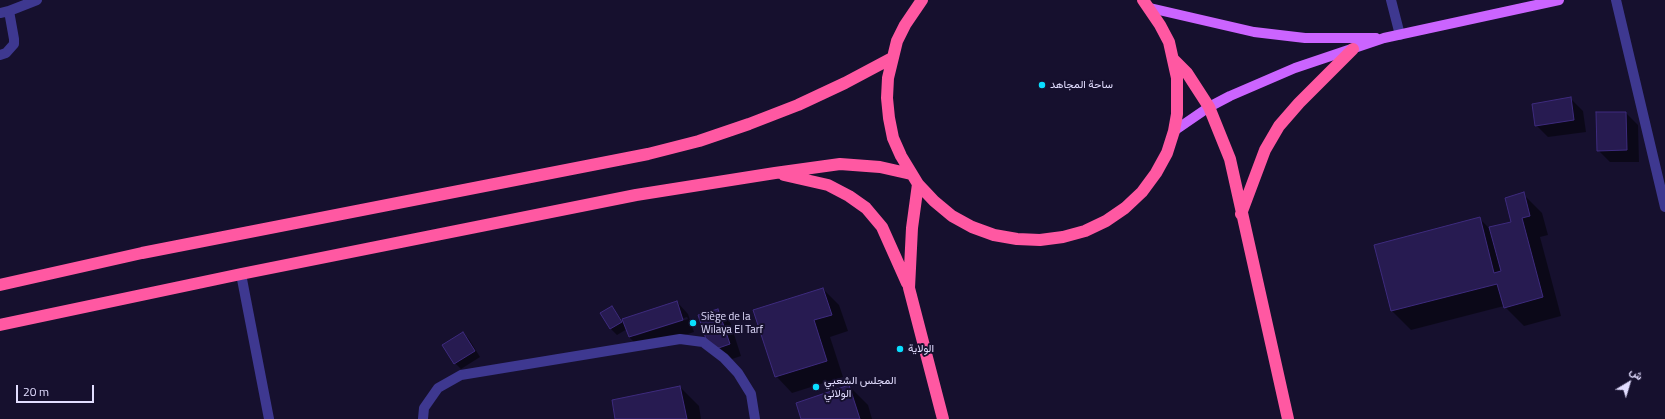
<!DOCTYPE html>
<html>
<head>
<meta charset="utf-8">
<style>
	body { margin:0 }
	#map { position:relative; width:1665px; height:419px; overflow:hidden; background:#16102e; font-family:"Titillium Web",Vazirmatn,sans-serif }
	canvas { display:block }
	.north { position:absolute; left:1609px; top:363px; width:40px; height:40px; -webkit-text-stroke:3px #16102e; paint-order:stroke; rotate:38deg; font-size:11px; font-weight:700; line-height:16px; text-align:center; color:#e2ddff }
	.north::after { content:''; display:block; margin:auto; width:14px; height:18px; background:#e2ddff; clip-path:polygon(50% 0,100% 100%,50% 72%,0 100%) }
	.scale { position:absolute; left:16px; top:385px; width:78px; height:18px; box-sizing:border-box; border:2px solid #e2ddff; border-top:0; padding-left:5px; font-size:12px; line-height:14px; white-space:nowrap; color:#e2ddff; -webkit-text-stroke:3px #16102e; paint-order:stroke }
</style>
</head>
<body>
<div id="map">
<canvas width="1665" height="419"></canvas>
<div class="north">ش</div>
<div class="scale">20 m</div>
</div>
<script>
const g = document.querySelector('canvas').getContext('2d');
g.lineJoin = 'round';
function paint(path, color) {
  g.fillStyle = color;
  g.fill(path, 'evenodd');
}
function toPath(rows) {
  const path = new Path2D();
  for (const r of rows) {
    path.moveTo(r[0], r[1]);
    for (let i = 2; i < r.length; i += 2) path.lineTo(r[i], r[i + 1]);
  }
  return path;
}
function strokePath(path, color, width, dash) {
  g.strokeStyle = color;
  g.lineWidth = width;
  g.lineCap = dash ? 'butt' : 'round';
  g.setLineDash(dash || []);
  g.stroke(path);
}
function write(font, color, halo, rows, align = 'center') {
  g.font = font + ' "Titillium Web",Vazirmatn,sans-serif';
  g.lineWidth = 4;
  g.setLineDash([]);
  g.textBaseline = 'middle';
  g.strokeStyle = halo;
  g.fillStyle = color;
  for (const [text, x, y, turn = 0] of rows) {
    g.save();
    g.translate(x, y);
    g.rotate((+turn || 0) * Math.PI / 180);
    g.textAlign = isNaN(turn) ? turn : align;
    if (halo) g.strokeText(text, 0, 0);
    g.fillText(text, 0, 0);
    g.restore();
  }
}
const shadow = toPath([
	[1571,99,1583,111,1586,132,1548,137,1536,125],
	[1626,113,1638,125,1639,162,1610,162,1598,150],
	[1523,194,1542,213,1548,235,1540,237,1561,316,1524,326,1504,306,1411,330,1392,311,1375,246,1480,219,1489,228,1512,222],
	[823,289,839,305,848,331,830,337,843,377,792,393,776,376],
	[677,302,688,314,694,332,641,349,629,337,627,329,617,335,610,328,612,307,622,320],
	[687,317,688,319,635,336,635,334],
	[718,310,730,322,741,356,723,362,711,350],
	[463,333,469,339,480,357,461,369,455,363],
	[849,386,868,405,872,419,802,419],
	[680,387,699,406,701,419,617,419]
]);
const building = toPath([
	[1571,97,1574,120,1535,126,1532,104,1571,97],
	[1596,112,1626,112,1627,150,1597,151,1596,112],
	[1524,192,1530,216,1522,218,1543,297,1504,308,1497,284,1391,311,1374,245,1480,217,1494,273,1501,271,1489,227,1511,222,1505,198,1524,192],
	[823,288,832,315,814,320,827,361,775,377,753,310,823,288],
	[677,301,683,320,629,337,622,319,677,301],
	[612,306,622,322,610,329,600,313,612,306],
	[718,309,730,344,710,351,698,315,718,309],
	[463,332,475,351,454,364,442,345,463,332],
	[849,385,860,419,801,419,796,403,849,385],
	[680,386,687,419,615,419,612,400,680,386]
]);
const lane = toPath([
	[1391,0,1400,35],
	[0,13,9,11,37,0],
	[0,55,6,53,14,44,14,39,9,11],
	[423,419,424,408,438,388,461,375,680,339,703,342,724,358,738,373,751,394,755,419]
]);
const street = toPath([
	[1616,0,1665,207],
	[241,274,269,419]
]);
const primary = toPath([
	[1150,8,1254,32,1305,38,1376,38],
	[1174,131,1209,107,1230,96,1295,68,1384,38,1559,0]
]);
const highway = toPath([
	[922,0,905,25,897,41,888,78,887,98,889,118,893,138,901,156,918,184,934,201,952,216,972,227,994,235,1017,239,1040,240,1063,237,1085,231,1106,221,1125,208,1142,192,1156,173,1167,153,1174,131,1177,114,1177,78,1169,42,1160,25,1143,0],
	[1174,60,1187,73,1209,107,1230,159,1288,419],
	[784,175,828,185,849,196,866,208,882,227,907,283],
	[918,184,912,228,909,288,943,419],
	[1241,214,1265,150,1279,126,1299,103,1353,49],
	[0,285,142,253,648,154,699,141,749,124,798,105,845,83,892,58],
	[0,325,241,274,636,195,775,173,840,164,880,167,911,174]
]);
const markers = [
	[1042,85,4,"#09deff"],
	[693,323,4,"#09deff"],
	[900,349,4,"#09deff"],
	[816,387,4,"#09deff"]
];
const poiNames = [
	["ساحة المجاهد",1050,85],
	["Siège de la",701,317],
	["Wilaya El Tarf",701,330],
	["الولاية",908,349],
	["المجلس الشعبي",824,381],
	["الولائي",824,394]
];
paint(shadow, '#0007');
paint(building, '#271b51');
strokePath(building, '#3e2b7e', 1);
strokePath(lane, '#3e3890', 10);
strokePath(street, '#3e3890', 10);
strokePath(primary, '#cb64ff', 10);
strokePath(highway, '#ff58a2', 12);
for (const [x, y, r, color] of markers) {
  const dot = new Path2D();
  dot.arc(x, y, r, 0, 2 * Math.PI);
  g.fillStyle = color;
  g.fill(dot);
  strokePath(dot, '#16102e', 1.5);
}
write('11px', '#e2ddff', '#16102e', poiNames, 'left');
</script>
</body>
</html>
